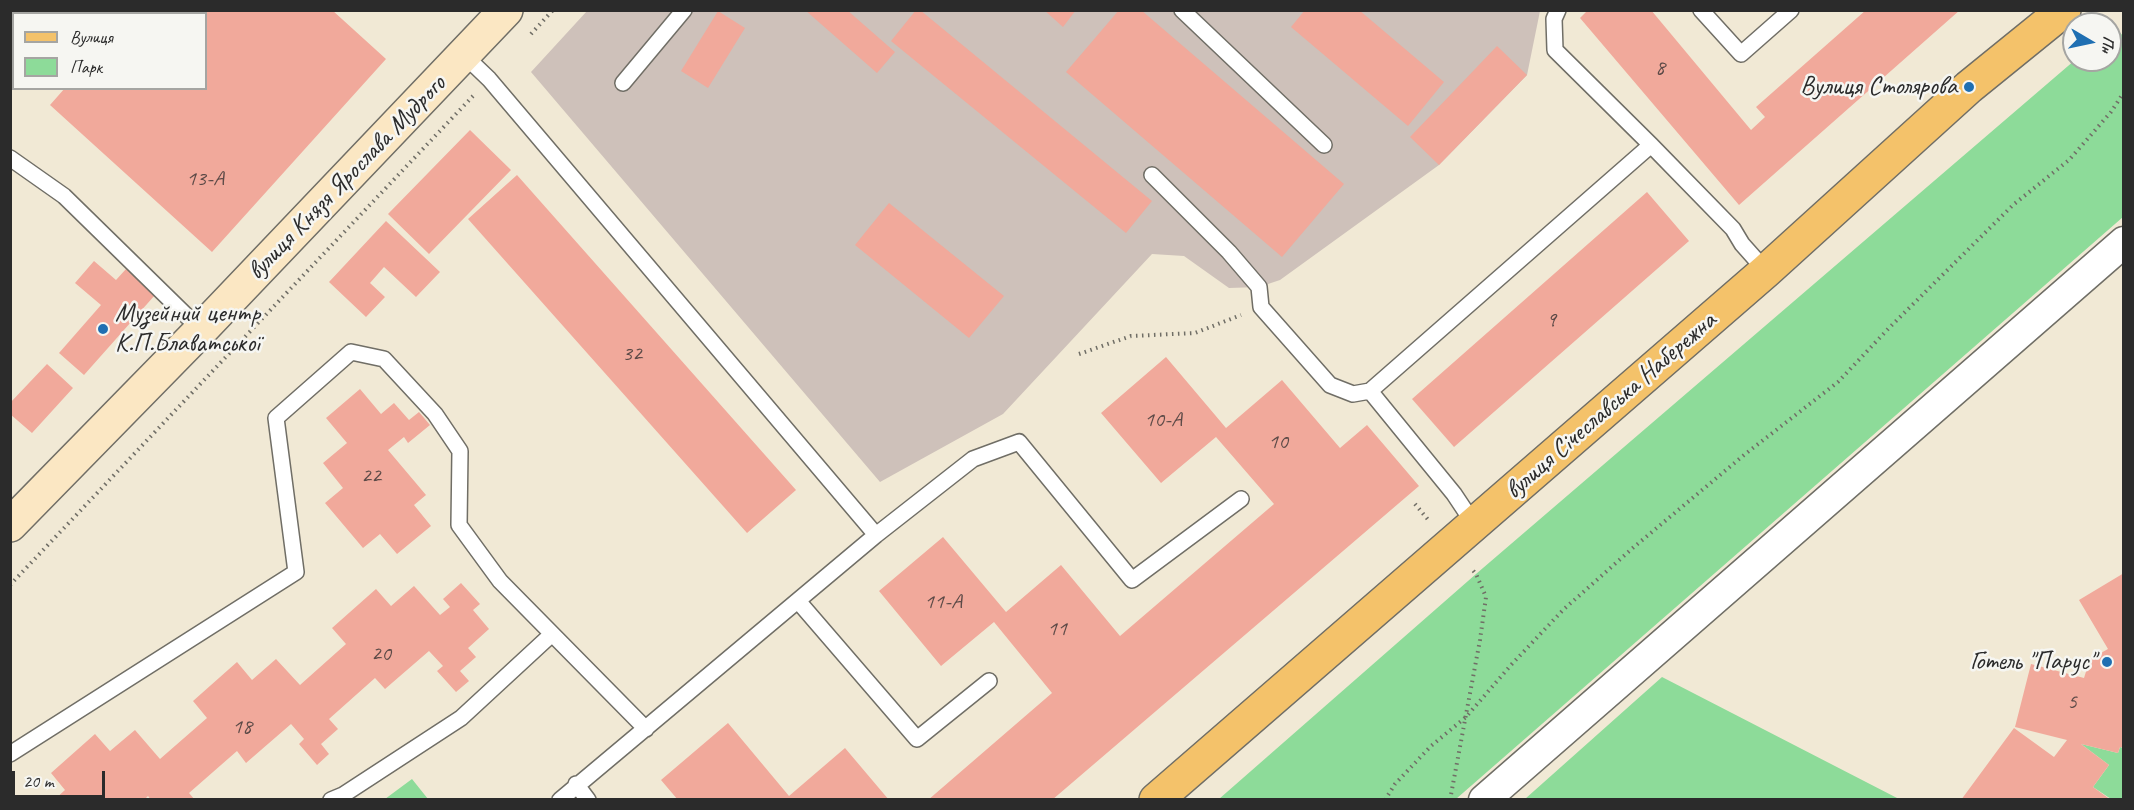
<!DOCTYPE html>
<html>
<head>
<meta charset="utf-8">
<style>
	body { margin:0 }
	#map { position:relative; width:2134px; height:810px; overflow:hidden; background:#f1e9d5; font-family:Caveat,sans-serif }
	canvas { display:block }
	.frame { position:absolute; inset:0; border:12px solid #2b2b2b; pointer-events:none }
	.legend { position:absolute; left:12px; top:12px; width:195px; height:78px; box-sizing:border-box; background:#f6f6f2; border:2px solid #a5a5a2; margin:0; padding:8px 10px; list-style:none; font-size:18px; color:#2b2b2b }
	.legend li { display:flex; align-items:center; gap:12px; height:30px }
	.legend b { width:30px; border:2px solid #a5a5a2 }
	.north { position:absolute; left:2062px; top:12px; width:60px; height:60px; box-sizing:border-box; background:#f6f6f2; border:2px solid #a5a5a2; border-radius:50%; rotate:99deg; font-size:16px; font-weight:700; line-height:24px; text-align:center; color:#2b2b2b }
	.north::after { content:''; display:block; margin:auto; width:21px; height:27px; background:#1f6fb2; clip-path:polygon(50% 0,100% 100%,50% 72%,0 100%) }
	.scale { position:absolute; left:12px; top:771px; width:93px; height:27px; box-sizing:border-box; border:3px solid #2b2b2b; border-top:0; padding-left:8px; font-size:18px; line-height:21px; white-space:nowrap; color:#2b2b2b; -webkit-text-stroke:4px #f6f6f2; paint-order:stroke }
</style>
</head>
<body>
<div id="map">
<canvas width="2134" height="810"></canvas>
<div class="frame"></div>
<ul class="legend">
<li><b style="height:8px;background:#f4c26a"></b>Вулиця</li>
<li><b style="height:16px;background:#8ddb99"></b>Парк</li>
</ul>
<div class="north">Пн</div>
<div class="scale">20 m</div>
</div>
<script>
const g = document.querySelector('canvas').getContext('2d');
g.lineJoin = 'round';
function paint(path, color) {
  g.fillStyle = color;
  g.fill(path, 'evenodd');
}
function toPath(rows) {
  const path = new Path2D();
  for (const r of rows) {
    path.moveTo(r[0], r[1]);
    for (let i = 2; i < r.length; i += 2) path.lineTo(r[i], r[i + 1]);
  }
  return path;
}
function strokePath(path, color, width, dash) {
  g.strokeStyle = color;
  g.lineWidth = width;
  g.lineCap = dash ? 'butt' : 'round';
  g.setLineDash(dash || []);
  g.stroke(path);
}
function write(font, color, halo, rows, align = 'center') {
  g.font = font + ' Caveat,sans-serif';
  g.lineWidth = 5;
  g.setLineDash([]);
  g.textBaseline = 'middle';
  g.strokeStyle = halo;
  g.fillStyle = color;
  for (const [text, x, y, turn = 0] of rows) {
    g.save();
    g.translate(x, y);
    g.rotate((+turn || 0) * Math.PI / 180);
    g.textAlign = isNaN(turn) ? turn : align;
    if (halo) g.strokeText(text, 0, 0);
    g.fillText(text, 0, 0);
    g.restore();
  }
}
const industrial = toPath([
	[587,11,1540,11,1527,75,1439,165,1280,280,1259,287,1229,288,1184,256,1152,254,1003,414,880,482,531,72]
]);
const green = toPath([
	[2114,26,2124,37,2123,217,1456,799,1219,799,1476,574,2075,60,2110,60,2110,30],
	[1662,677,1899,799,1525,799],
	[2081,744,2118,753,2120,747,2123,748,2123,799,2111,799,2093,787,2109,765],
	[412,779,428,799,385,799]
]);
const building = toPath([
	[136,10,332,10,386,59,212,252,50,105,65,88,206,88,206,14,133,14],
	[805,10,847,10,895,52,877,73],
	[916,10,920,10,1152,201,1126,233,891,41],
	[1044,10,1076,10,1063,27],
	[1119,10,1141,10,1344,184,1282,257,1066,72],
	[1305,10,1359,10,1444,82,1408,126,1291,27],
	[1588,10,1651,10,1751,130,1765,117,1756,107,1866,10,1960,10,1739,205,1580,18],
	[718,11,745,28,708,88,681,71],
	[1497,46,1527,75,1439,165,1410,137],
	[470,130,511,170,429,254,388,214],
	[517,175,796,490,747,533,468,219],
	[1647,192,1689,241,1454,447,1412,399],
	[889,203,1004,296,969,338,855,245],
	[386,221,440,272,416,297,384,267,370,283,385,297,366,317,329,282],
	[94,261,116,280,126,269,155,295,84,375,59,353,101,305,75,283],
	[1166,357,1226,428,1282,380,1340,448,1367,425,1419,486,1052,800,928,800,1052,693,994,622,941,666,879,591,943,537,1006,612,1061,565,1120,636,1274,504,1216,437,1161,483,1101,413],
	[47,364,73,388,32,433,10,414,10,403],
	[360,389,381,414,394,403,409,420,419,412,430,425,408,443,404,437,388,450,426,495,414,505,431,526,397,554,380,534,363,548,325,503,343,488,323,463,347,443,326,418],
	[2124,573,2124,748,2120,747,2118,753,2081,744,2109,765,2093,787,2111,800,1961,800,2014,728,2054,757,2067,740,2015,727,2031,664,2084,678,2090,659,2108,649,2079,600],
	[461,583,480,604,473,610,489,629,468,648,476,657,460,671,469,681,456,692,437,671,443,666,429,651,385,689,375,678,329,719,338,729,321,744,329,754,317,765,299,744,304,739,291,724,246,763,237,751,189,793,195,800,151,800,148,796,144,800,54,800,65,790,51,773,95,734,110,751,135,730,160,759,207,718,193,701,237,662,252,680,276,659,300,685,346,644,332,628,376,589,391,606,414,586,440,615,450,607,443,599],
	[728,723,789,796,845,748,889,800,678,800,661,780]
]);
const path = toPath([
	[531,34,553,10],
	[1079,354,1131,336,1195,333,1241,315],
	[1415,504,1430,522],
	[10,585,473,96],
	[1385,800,1395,784,1431,746,1466,717,1511,665,1563,610,1634,547,1744,455,1838,382,1889,328,2013,205,2069,160,2111,112,2124,92],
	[1450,800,1480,640,1486,597,1476,574,1471,568]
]);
const lane = toPath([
	[1182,10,1324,145],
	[1558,10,1554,19,1555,50,1651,145,1733,229,1742,244,1766,271],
	[1701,10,1741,54,1791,10],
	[465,56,489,79,876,535],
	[623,83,684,10],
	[10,158,64,196,201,330],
	[1152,175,1229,252,1259,287,1261,307,1330,385,1353,394,1370,391,1651,145],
	[1370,391,1454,494,1474,524],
	[798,601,917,739,989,681],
	[10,754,296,572,276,418,351,352,384,359,435,414,460,451,459,525,500,581,646,729],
	[576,784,588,800],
	[331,800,343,795,461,718,552,634],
	[560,800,876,535,973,459,1019,442,1132,580,1241,499]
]);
const street = toPath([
	[1484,800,2124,242]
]);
const secondary = toPath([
	[10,525,201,330,506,10]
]);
const primary = toPath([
	[1156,800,1766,271,1969,87,2064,10]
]);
const markers = [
	[1969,87,6,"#1f6fb2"],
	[103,329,6,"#1f6fb2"],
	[2107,662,6,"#1f6fb2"]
];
const numberNames = [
	["8",1660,68],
	["13-А",205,179],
	["9",1551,320],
	["32",632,354],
	["10-А",1163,420],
	["10",1278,442],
	["22",371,476],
	["11-А",943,602],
	["11",1057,629],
	["20",381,654],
	["5",2072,702],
	["18",242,727]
];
const poiNames = [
	["Вулиця Столярова",1957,87],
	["Музейний центр",115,314,"left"],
	["К.П.Блаватської",115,344,"left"],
	["Готель \"Парус\"",2095,662]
];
const streetNames = [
	["вулиця Князя Ярослава Мудрого",347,178,-46],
	["вулиця Січеславська Набережна",1611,406,-41]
];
paint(industrial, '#cec1ba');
paint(green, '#8ddb99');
paint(building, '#f1a99b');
strokePath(lane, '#706e66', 18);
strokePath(street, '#706e66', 33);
strokePath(secondary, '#706e66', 36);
strokePath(primary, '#706e66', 36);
strokePath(path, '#706e66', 4, [1.5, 4.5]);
strokePath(lane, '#fff', 15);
strokePath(street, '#fff', 30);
strokePath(secondary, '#fbe7c3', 33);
strokePath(primary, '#f4c26a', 33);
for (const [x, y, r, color] of markers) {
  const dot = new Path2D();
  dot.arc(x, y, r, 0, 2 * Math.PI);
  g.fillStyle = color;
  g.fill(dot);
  strokePath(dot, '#f6f6f2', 2);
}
write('22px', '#5c4a47', null, numberNames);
write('26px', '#2b2b2b', '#f6f6f2', poiNames, 'right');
write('26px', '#2b2b2b', '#f6f6f2', streetNames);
</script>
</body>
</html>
